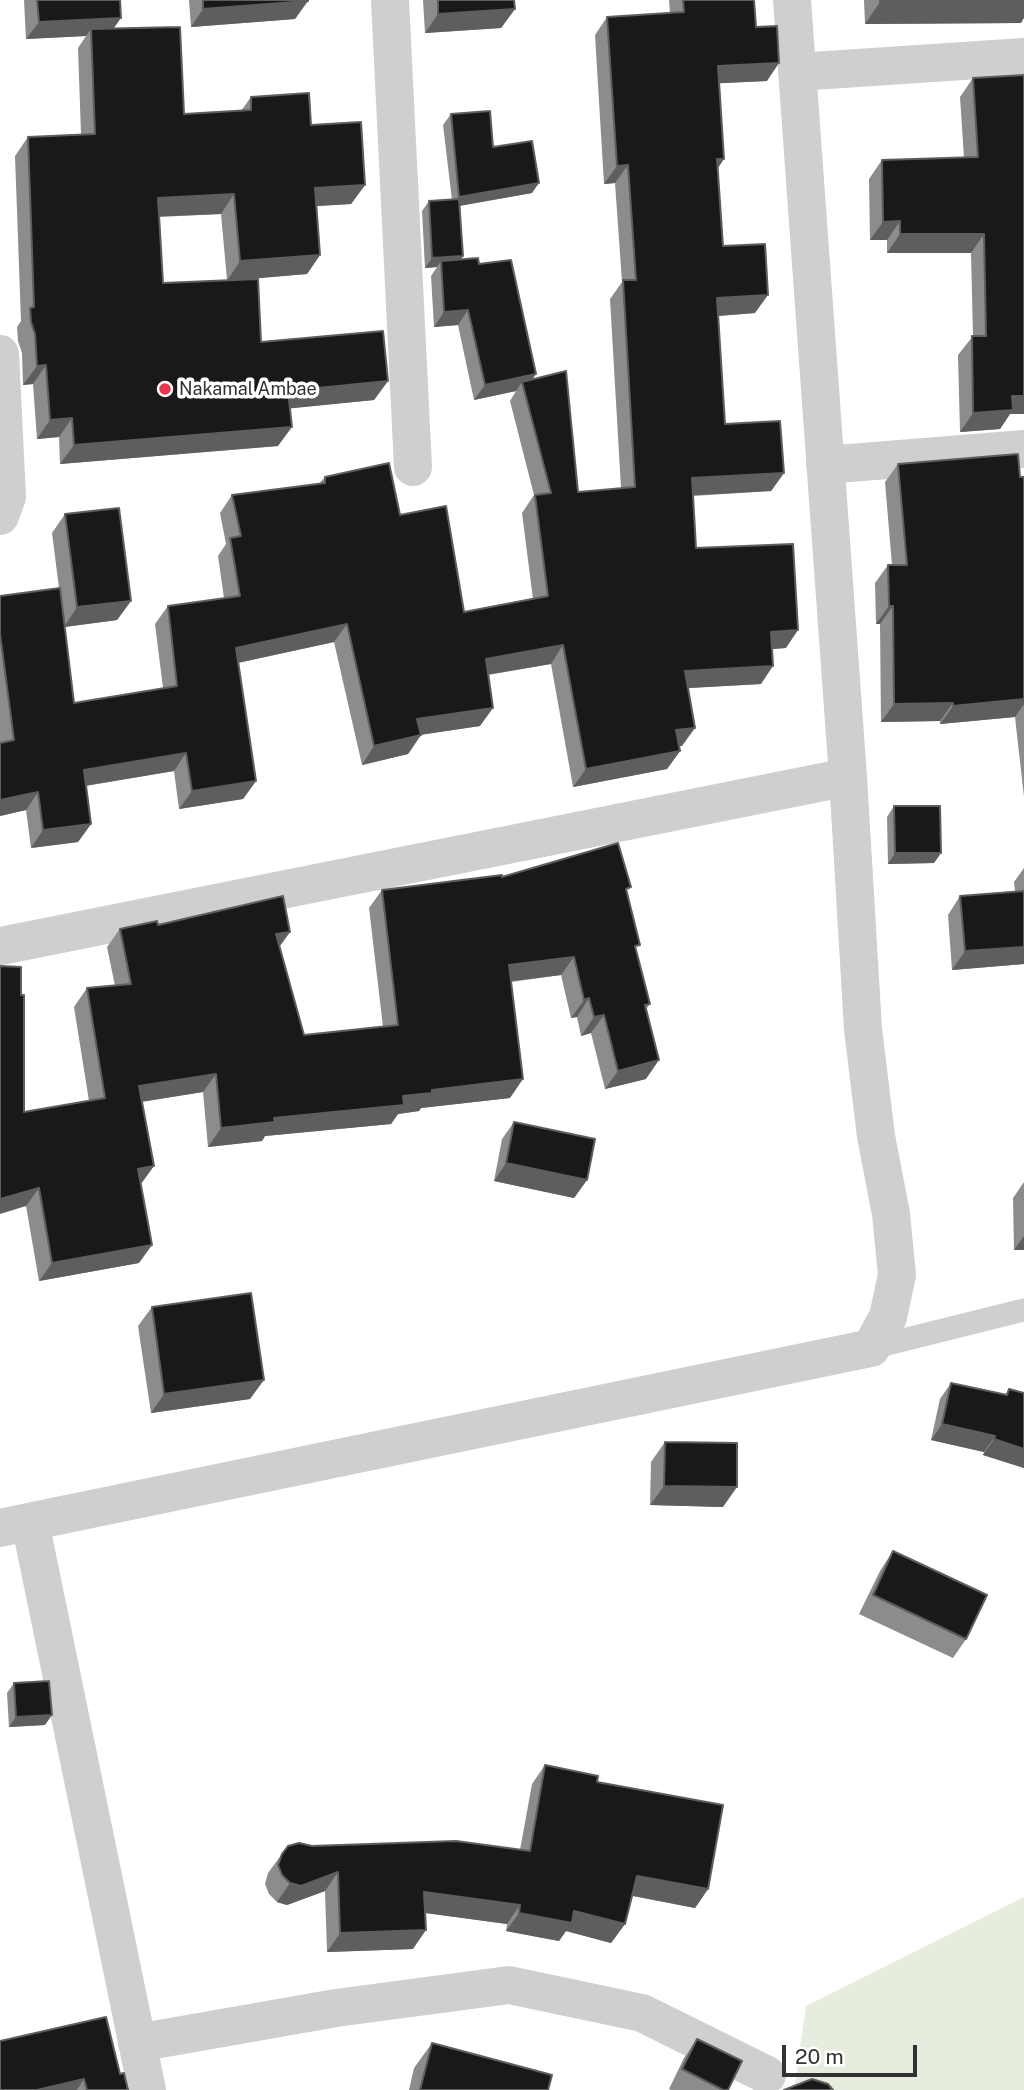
<!DOCTYPE html>
<html>
<head>
<meta charset="utf-8">
<style>
	body { margin:0 }
	#map { position:relative; width:1024px; height:2090px; overflow:hidden; background:#fff; font-family:"Public Sans",sans-serif }
	canvas { display:block }
	.scale { position:absolute; left:782px; top:2045px; width:135px; height:32px; box-sizing:border-box; border:4px solid #323232; border-top:0; padding-left:9px; font-size:21px; line-height:24px; white-space:nowrap; color:#323232; -webkit-text-stroke:5px #fff; paint-order:stroke }
</style>
</head>
<body>
<div id="map">
<canvas width="1024" height="2090"></canvas>
<div class="scale">20 m</div>
</div>
<script>
const g = document.querySelector('canvas').getContext('2d');
g.lineJoin = 'round';
function paint(path, color) {
  g.fillStyle = color;
  g.fill(path, 'evenodd');
}
function toPath(rows) {
  const path = new Path2D();
  for (const r of rows) {
    path.moveTo(r[0], r[1]);
    for (let i = 2; i < r.length; i += 2) path.lineTo(r[i], r[i + 1]);
  }
  return path;
}
function strokePath(path, color, width, dash) {
  g.strokeStyle = color;
  g.lineWidth = width;
  g.lineCap = dash ? 'butt' : 'round';
  g.setLineDash(dash || []);
  g.stroke(path);
}
function write(font, color, halo, rows, align = 'center') {
  g.font = font + ' "Public Sans",sans-serif';
  g.lineWidth = 7;
  g.setLineDash([]);
  g.textBaseline = 'middle';
  g.strokeStyle = halo;
  g.fillStyle = color;
  for (const [text, x, y, turn = 0] of rows) {
    g.save();
    g.translate(x, y);
    g.rotate((+turn || 0) * Math.PI / 180);
    g.textAlign = isNaN(turn) ? turn : align;
    if (halo) g.strokeText(text, 0, 0);
    g.fillText(text, 0, 0);
    g.restore();
  }
}
const green = toPath([
	[1024,1897,1024,2090,794,2090,806,2006]
]);
const service = toPath([
	[871,1348,1024,1310]
]);
const minor = toPath([
	[390,0,413,467],
	[797,72,1024,57],
	[0,354,7,497,0,516],
	[825,465,1024,449],
	[0,946,848,777],
	[30,1522,147,2090],
	[0,1528,871,1348,888,1317,897,1275,891,1214,876,1136,863,1029,848,777,792,0],
	[137,2043,336,2008,509,1985,642,2013,767,2075]
]);
const wall = toPath([
	[24,0,120,0,113,29,184,114,241,111,251,97,311,125,365,185,351,204,316,206,320,255,307,274,229,280,261,342,388,381,374,400,290,408,278,446,60,464,59,437,37,439,33,384,23,385,22,353,18,341,17,327,21,321,15,156,28,137,81,134,78,48,86,36,26,39],
	[221,214,227,280,163,283,159,217],
	[189,0,308,0,295,19,191,27],
	[423,0,514,0,515,9,501,28,425,33],
	[669,0,754,0,756,27,767,81,719,83,718,168,723,246,755,313,718,316,725,424,784,473,771,491,693,496,696,548,786,648,772,649,761,684,688,688,682,746,679,746,680,751,667,769,573,787,551,664,488,675,480,726,421,735,408,754,362,765,334,642,238,663,256,781,243,799,179,809,174,771,86,786,91,824,78,842,31,848,26,810,0,816,0,596,59,588,52,533,65,514,131,601,117,620,65,627,74,703,163,688,155,624,168,606,224,598,218,556,226,544,220,513,232,495,319,484,325,477,400,515,464,612,533,599,522,513,534,495,510,401,516,391,474,400,458,325,434,327,431,276,437,267,425,268,422,211,429,201,452,200,443,125,451,114,493,147,532,193,460,206,463,256,461,260,479,264,532,380,578,492,621,488,610,299,622,282,615,183,604,184,595,35,607,17,670,13],
	[864,0,1024,0,1021,23,865,24],
	[973,78,1010,414,1000,429,960,432,958,355,973,336,971,253,887,253,887,240,870,240,869,179,882,160,964,158,960,97],
	[898,464,1024,477,1024,797,1015,717,940,724,940,721,881,722,880,624,876,624,875,583,888,565,892,565,885,482],
	[894,806,941,853,934,863,888,864,887,817],
	[1024,868,1024,964,952,970,948,915,960,896,1015,891,1014,882],
	[502,877,627,893,636,950,650,1004,646,1009,646,1079,605,1089,591,1033,581,1036,577,1017,571,1018,561,975,511,982,510,1098,421,1108,419,1111,398,1114,391,1124,265,1136,262,1141,208,1147,203,1092,142,1102,139,1263,39,1281,26,1206,21,995,24,1112,89,1101,74,1007,87,988,115,986,107,947,120,929,158,925,290,932,279,947,304,1035,383,1027,369,908,382,890],
	[514,1122,587,1180,574,1198,494,1181,502,1139],
	[1024,1182,1024,1250,1014,1250,1013,1198],
	[152,1307,250,1399,151,1413,138,1326],
	[951,1383,1005,1395,1009,1389,1024,1393,1024,1468,983,1455,984,1452,931,1440,940,1399],
	[665,1442,723,1507,650,1505,651,1462],
	[893,1551,966,1639,953,1658,859,1614,880,1571],
	[14,1683,45,1725,9,1727,7,1693],
	[545,1765,597,1782,708,1889,695,1908,632,1896,625,1924,611,1943,566,1931,559,1941,506,1931,507,1924,425,1913,413,1949,327,1952,325,1891,287,1905,277,1902,269,1894,265,1884,268,1873,282,1854,312,1846,520,1850,532,1784],
	[697,2039,728,2090,671,2090,669,2089,684,2058],
	[432,2043,548,2090,409,2090,414,2068],
	[120,2074,128,2090,0,2090]
]);
const shadedWall = toPath([
	[308,1,295,19,191,27,203,9],
	[1024,1,1024,18,1021,23,865,24,880,2],
	[515,9,501,28,425,33,438,14],
	[121,18,109,35,91,29,86,36,26,39,39,22],
	[779,63,767,81,705,84,718,66],
	[717,159,724,159,712,177],
	[628,165,615,183,604,184,617,166],
	[539,183,532,193,452,207,459,197],
	[365,185,351,204,301,207,315,188],
	[234,194,221,214,145,217,158,198],
	[900,221,887,240,870,240,883,222],
	[900,234,984,234,971,253,887,253],
	[320,255,307,274,227,281,240,261],
	[463,256,456,266,441,261,437,267,425,268,432,258],
	[768,295,755,313,704,317,717,298],
	[468,310,458,325,434,327,444,312],
	[46,365,33,384,23,385,37,366],
	[536,374,525,390,522,382,516,391,474,400,485,385],
	[388,381,374,400,275,410,288,391],
	[1012,396,1024,396,1024,414,1010,414,1000,429,960,432,973,413],
	[72,418,59,437,37,439,50,420],
	[292,427,278,446,60,464,74,445],
	[784,473,771,491,679,496,692,478],
	[131,601,117,620,64,627,77,607],
	[889,606,893,606,880,624,876,624],
	[347,624,334,642,223,666,236,648],
	[798,630,786,648,759,650,771,632],
	[563,645,551,664,473,677,486,659],
	[773,666,761,684,672,689,685,671],
	[1024,699,1024,704,1015,717,940,724,953,706],
	[953,703,940,721,881,722,894,704],
	[493,708,480,726,404,737,417,719],
	[695,728,682,746,663,748,676,730],
	[421,735,408,754,362,765,374,746],
	[680,751,667,769,573,787,586,769],
	[186,753,174,771,71,788,84,770],
	[256,781,243,799,179,809,192,791],
	[38,792,26,810,0,816,0,800],
	[91,824,78,842,31,848,43,830],
	[895,853,941,853,934,863,888,864],
	[290,932,277,950,276,934],
	[1024,947,1024,964,952,970,965,951],
	[574,957,561,975,496,983,509,965],
	[589,998,577,1017,571,1018,584,1000],
	[604,1015,591,1033,581,1036,594,1017],
	[659,1060,646,1079,605,1089,618,1071],
	[216,1074,203,1092,126,1104,139,1086],
	[523,1079,510,1098,421,1108,419,1111,398,1114,391,1124,265,1136,262,1141,208,1147,221,1128,403,1096,432,1090],
	[506,1163,587,1180,574,1198,494,1181],
	[154,1166,141,1184,138,1169],
	[39,1188,26,1206,0,1214,0,1199],
	[1024,1236,1024,1250,1014,1250],
	[152,1245,139,1263,39,1281,52,1263],
	[264,1380,250,1399,151,1413,164,1394],
	[942,1424,995,1436,984,1452,931,1440],
	[994,1439,1024,1449,1024,1468,983,1455],
	[664,1486,737,1487,723,1507,650,1505],
	[52,1715,45,1725,9,1727,16,1717],
	[338,1872,325,1891,287,1905,277,1902,290,1883],
	[637,1876,708,1889,695,1908,624,1894],
	[424,1892,520,1905,507,1924,411,1911],
	[574,1911,625,1924,611,1943,566,1931,559,1941,506,1931,519,1913],
	[426,1930,413,1949,327,1952,340,1933],
	[84,2079,77,2090,37,2090]
]);
const building = toPath([
	[37,0,120,0,121,18,39,22,37,0],
	[203,0,308,0,308,1,203,9,203,0],
	[438,0,514,0,515,9,438,14,438,0],
	[683,0,754,0,756,27,777,26,779,63,718,66,724,159,717,159,723,246,765,244,768,295,717,298,725,424,780,421,784,473,692,478,696,548,793,544,798,630,771,632,773,666,685,671,695,728,676,730,680,751,586,769,563,645,486,659,493,708,417,719,421,735,374,746,347,624,236,648,256,781,192,791,186,753,84,770,91,824,43,830,38,792,0,800,0,743,14,740,0,634,0,596,60,588,74,703,177,686,168,606,240,596,230,538,241,536,232,495,325,483,325,477,389,463,400,515,446,506,464,612,548,596,535,495,551,493,522,382,566,371,578,492,635,487,623,280,636,280,628,165,617,166,607,17,684,12,683,0],
	[880,0,1024,0,1024,1,880,2,880,0],
	[180,27,184,114,251,110,251,97,309,93,311,125,361,122,365,185,315,188,320,255,240,261,234,194,158,198,163,283,258,279,261,342,383,331,388,381,288,391,292,427,74,445,72,418,50,420,46,365,37,366,35,334,31,322,30,308,34,307,28,137,95,134,91,29,180,27],
	[1024,75,1024,396,1012,396,1013,410,973,413,972,336,986,336,984,234,900,234,900,221,883,222,882,160,978,157,973,78,1024,75],
	[490,111,493,147,532,141,539,183,459,197,451,114,490,111],
	[459,199,463,256,432,258,429,201,459,199],
	[478,258,479,264,511,260,536,374,485,385,468,310,444,312,441,261,478,258],
	[1018,454,1020,477,1024,477,1024,699,953,706,953,703,894,704,893,606,889,606,888,565,907,565,898,464,1018,454],
	[119,508,131,601,77,607,65,514,119,508],
	[894,806,940,806,941,853,895,853,894,806],
	[618,843,631,887,626,889,640,945,635,946,650,1004,645,1005,659,1060,618,1071,604,1015,594,1017,589,998,584,1000,574,957,509,965,523,1079,432,1090,432,1093,403,1096,404,1105,274,1118,275,1122,221,1128,216,1074,139,1086,154,1166,138,1169,152,1245,52,1263,39,1188,0,1199,0,966,21,967,21,995,24,995,24,1112,105,1098,87,988,131,984,120,929,157,921,158,925,283,896,290,932,276,934,304,1035,398,1025,382,890,502,875,502,877,618,843],
	[1024,891,1024,947,965,951,960,896,1024,891],
	[514,1122,595,1139,587,1180,506,1163,514,1122],
	[251,1293,264,1380,164,1394,152,1307,251,1293],
	[951,1383,1007,1395,1009,1389,1024,1393,1024,1449,994,1439,995,1436,942,1424,951,1383],
	[665,1442,737,1443,737,1487,664,1486,665,1442],
	[893,1551,987,1595,966,1639,873,1595,893,1551],
	[49,1681,52,1715,16,1717,14,1683,49,1681],
	[545,1765,598,1776,597,1782,723,1805,708,1889,637,1876,625,1924,574,1911,572,1923,519,1913,520,1905,424,1892,426,1930,340,1933,338,1872,301,1886,290,1883,282,1875,278,1865,282,1854,288,1846,299,1843,312,1846,456,1841,530,1851,545,1765],
	[106,2017,120,2074,124,2073,128,2090,87,2090,84,2079,37,2090,0,2090,0,2041,106,2017],
	[697,2039,742,2061,728,2090,723,2090,682,2069,697,2039],
	[432,2043,552,2075,548,2090,420,2090,432,2043],
	[812,2079,828,2084,833,2090,784,2090,812,2079]
]);
const markers = [
	[165,389,7,"#e9354d"]
];
const poiNames = [
	["Nakamal Ambae",179,389]
];
paint(green, '#e6ecde');
strokePath(service, '#cfcfcf', 23);
strokePath(minor, '#cfcfcf', 38);
paint(wall, '#8c8c8c');
paint(shadedWall, '#5e5e5e');
paint(building, '#191919');
strokePath(building, '#5e5e5e', 2);
for (const [x, y, r, color] of markers) {
  const dot = new Path2D();
  dot.arc(x, y, r, 0, 2 * Math.PI);
  g.fillStyle = color;
  g.fill(dot);
  strokePath(dot, '#fff', 2.5);
}
write('18px', '#323232', '#fff', poiNames, 'left');
</script>
</body>
</html>
